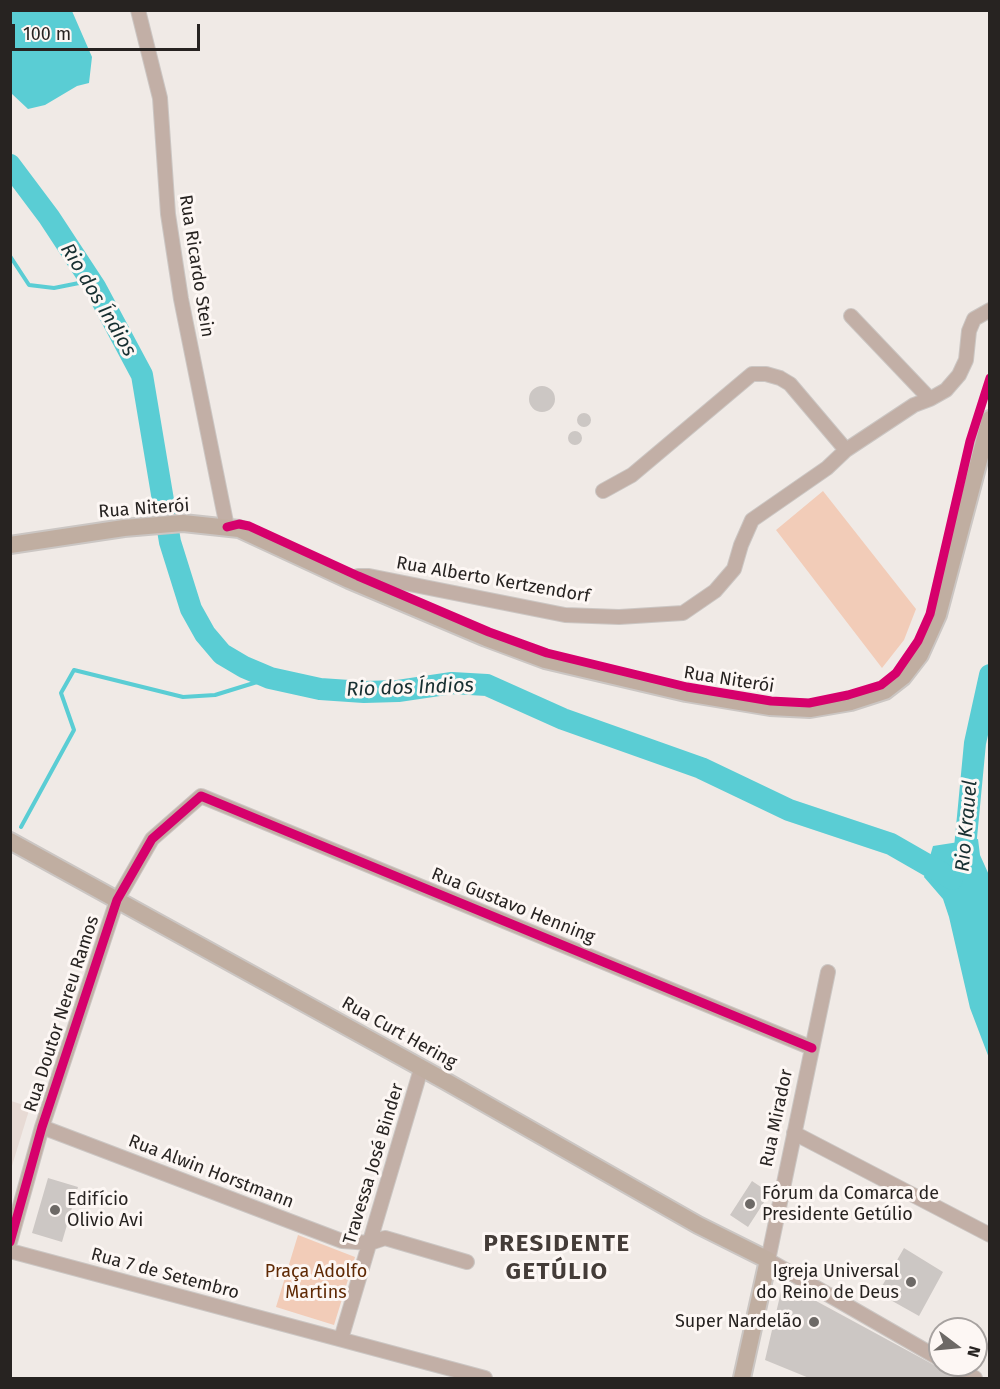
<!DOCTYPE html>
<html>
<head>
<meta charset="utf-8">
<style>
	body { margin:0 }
	#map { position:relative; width:1000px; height:1389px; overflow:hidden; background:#f0eae6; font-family:"Fira Sans",sans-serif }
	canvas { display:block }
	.frame { position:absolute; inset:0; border:12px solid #272321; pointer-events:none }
	.north { position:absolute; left:928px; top:1317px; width:60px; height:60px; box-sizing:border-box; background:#fdf7f4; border:2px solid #a7a2a0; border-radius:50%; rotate:106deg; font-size:16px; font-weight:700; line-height:24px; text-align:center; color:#272321 }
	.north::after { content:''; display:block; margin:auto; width:21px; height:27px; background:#6d6966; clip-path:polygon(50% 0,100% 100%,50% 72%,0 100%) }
	.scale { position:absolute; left:12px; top:24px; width:188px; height:27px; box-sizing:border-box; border:3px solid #272321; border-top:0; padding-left:8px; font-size:18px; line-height:21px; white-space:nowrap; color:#272321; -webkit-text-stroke:4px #fdf7f4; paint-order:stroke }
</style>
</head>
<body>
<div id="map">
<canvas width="1000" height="1389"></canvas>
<div class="frame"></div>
<div class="north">N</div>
<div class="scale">100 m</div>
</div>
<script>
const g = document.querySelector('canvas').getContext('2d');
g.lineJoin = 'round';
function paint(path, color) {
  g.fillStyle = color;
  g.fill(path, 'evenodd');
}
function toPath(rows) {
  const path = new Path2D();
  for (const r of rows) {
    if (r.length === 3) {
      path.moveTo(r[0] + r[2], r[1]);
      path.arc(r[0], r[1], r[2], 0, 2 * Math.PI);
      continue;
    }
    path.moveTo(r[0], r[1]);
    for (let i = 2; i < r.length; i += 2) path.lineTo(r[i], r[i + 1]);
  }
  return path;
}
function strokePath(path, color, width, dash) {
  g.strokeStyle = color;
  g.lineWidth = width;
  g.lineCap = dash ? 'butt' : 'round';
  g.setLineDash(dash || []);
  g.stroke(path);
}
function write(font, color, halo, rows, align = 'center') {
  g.font = font + ' "Fira Sans",sans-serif';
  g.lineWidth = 6;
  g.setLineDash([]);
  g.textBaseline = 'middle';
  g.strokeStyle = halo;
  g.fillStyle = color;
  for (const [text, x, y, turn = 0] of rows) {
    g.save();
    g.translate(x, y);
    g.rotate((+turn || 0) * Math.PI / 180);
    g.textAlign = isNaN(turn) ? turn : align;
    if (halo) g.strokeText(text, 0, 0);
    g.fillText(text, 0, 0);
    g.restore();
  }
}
const built = toPath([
	[11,1101,30,1107,11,1169,10,1101]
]);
const green = toPath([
	[823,491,916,609,904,640,882,668,776,530],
	[298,1235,355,1257,334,1325,276,1307]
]);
const water = toPath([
	[10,11,72,11,92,57,89,83,77,86,45,105,28,109,11,93],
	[978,839,980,855,989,875,989,1058,970,1008,949,917,943,899,924,877,933,846]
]);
const stream = toPath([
	[10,256,29,285,54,288,79,283,95,287],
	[21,827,74,730,61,693,74,670,183,697,215,695,270,678]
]);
const river = toPath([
	[10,165,49,217,95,287,142,375,170,542,191,609,205,634,222,654,244,667,270,678,320,689,364,692,398,691,452,683,487,685,563,719,701,768,789,810,891,844,952,879],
	[963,869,975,743,990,675]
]);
const building = toPath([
	[542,399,13],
	[584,420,7],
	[575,438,7],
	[48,1178,78,1187,62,1242,32,1233],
	[752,1181,770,1193,748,1227,730,1215],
	[904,1248,943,1272,919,1316,878,1293],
	[783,1283,958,1378,809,1378,765,1360]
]);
const minor = toPath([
	[138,10,160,98,168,214,181,299,227,527],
	[851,316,930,399],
	[603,491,632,475,752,374,766,374,780,378,790,384,846,450],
	[349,580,358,576,369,576,565,615,619,617,683,613,715,591,734,569,741,545,752,520,827,468,846,450,914,405,930,399,946,390,959,375,966,360,969,331,974,319,990,310],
	[828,972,768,1260,940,1359],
	[42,1127,342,1241,370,1243,385,1238,467,1262],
	[794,1133,990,1235],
	[10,1242,42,1127,117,900,152,839,201,796,812,1048],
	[10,1251,485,1378],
	[341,1339,421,1069],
	[951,1365,975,1378]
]);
const major = toPath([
	[10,545,124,528,183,523,239,529,349,580,486,638,545,660,686,693,770,707,810,709,851,702,885,691,903,677,920,655,938,615,990,419],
	[10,841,447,1082,698,1225,768,1260,742,1378]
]);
const cycleway = toPath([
	[227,527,239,524,249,526,358,576,489,632,547,653,687,687,771,701,809,703,848,695,881,685,896,673,918,641,930,614,970,441,990,378],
	[10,1242,42,1127,117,900,152,839,201,796,812,1048]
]);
const markers = [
	[750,1204,6,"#6d6966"],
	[55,1210,6,"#6d6966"],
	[911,1282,6,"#6d6966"],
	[814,1322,6,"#6d6966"]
];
const streetNames = [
	["Rua Ricardo Stein",196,266,81],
	["Rua Niterói",144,509,-4],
	["Rua Alberto Kertzendorf",493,580,10],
	["Rua Niterói",729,680,9],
	["Rua Gustavo Henning",513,906,22],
	["Rua Doutor Nereu Ramos",62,1014,-72],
	["Rua Curt Hering",399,1033,29],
	["Rua Mirador",777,1118,-78],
	["Travessa José Binder",374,1164,-73],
	["Rua Alwin Horstmann",211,1172,21],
	["Rua 7 de Setembro",165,1274,15]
];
const poiNames = [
	["Fórum da Comarca de",762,1194],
	["Presidente Getúlio",762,1215],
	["Edifício",67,1200],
	["Olivio Avi",67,1221],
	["Igreja Universal",899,1272,"right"],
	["do Reino de Deus",899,1293,"right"],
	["Super Nardelão",802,1322,"right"]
];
const parkNames = [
	["Praça Adolfo",316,1272],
	["Martins",316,1293]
];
const waterNames = [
	["Rio dos Índios",98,300,59],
	["Rio dos Índios",410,688,-2],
	["Rio Krauel",967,826,-85]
];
const districtNames = [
	["PRESIDENTE",557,1244],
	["GETÚLIO",557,1272]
];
paint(built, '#e7dad4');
paint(green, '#f2ccb8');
paint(water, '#5acdd4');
strokePath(stream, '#5acdd4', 4);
strokePath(river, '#5acdd4', 22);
paint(building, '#ccc7c4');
strokePath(minor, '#cbc6c3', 16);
strokePath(major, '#cbc6c3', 20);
strokePath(minor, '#c2afa6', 14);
strokePath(major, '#c0aea1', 16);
strokePath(cycleway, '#d6006c', 9);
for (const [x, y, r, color] of markers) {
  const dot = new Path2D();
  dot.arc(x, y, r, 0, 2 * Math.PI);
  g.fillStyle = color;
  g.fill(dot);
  strokePath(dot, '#fdf7f4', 2);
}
write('18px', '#272321', '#fdf7f4', streetNames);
write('18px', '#272321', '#fdf7f4', poiNames, 'left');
write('18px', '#5f2904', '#fdf7f4', parkNames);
write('italic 20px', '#172f31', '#fdf7f4', waterNames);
g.letterSpacing = '1.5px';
write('bold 24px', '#443c38', '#fdf7f4', districtNames);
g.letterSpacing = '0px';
</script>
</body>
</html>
